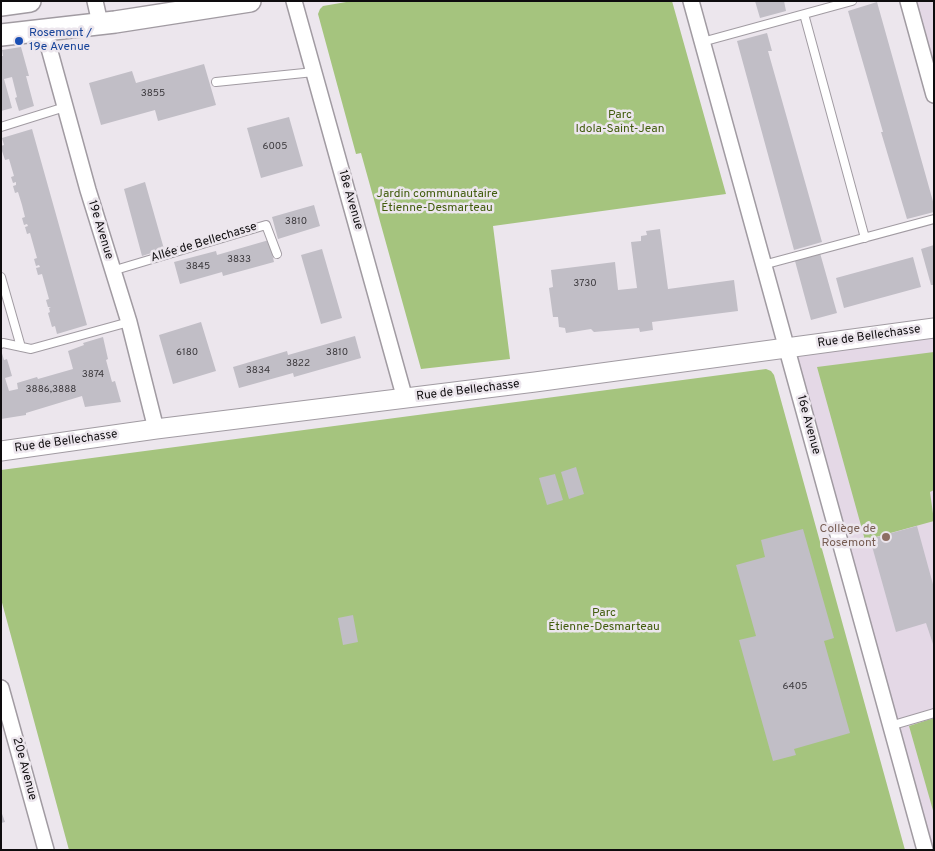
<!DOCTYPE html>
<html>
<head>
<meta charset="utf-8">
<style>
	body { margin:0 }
	#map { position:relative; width:935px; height:851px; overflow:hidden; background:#ece6ed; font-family:Overpass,sans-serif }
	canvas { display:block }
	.frame { position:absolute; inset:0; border:2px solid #0e0c0e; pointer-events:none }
</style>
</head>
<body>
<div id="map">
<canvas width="935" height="851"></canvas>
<div class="frame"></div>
</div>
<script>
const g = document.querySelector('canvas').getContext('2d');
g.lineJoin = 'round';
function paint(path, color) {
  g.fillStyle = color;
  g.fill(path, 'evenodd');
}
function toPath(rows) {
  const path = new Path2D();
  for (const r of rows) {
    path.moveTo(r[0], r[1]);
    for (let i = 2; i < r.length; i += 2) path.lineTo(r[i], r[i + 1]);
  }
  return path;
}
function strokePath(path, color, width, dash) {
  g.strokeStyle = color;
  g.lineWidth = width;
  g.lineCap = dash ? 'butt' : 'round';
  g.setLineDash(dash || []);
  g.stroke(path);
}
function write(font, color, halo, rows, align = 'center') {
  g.font = font + ' Overpass,sans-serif';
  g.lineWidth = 5;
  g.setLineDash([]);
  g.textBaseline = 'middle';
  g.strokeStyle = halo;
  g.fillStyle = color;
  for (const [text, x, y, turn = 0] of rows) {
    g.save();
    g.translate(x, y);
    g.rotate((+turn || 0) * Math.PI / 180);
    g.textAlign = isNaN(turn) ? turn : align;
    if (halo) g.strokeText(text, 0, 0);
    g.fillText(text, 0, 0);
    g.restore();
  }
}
const built = toPath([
	[908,1,934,1,934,93],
	[934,328,934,850,925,850,787,348]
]);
const green = toPath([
	[352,1,672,1,726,194,493,226,510,359,421,369,361,153,356,154,318,14,320,9,323,6],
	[934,352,934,490,930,492,934,521,865,540,817,367],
	[766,369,771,371,774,375,905,850,69,850,1,599,1,470],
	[934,718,934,814,909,726]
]);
const building = toPath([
	[755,1,784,1,786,11,760,18],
	[877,2,934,205,934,212,907,219,881,132,883,132,848,11],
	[767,33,772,51,768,51,822,242,794,250,737,41],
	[21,47,29,76,26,76,34,106,19,111,15,98,17,97,12,77,4,79,12,108,1,111,1,56,3,56,2,50],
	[204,64,216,105,158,121,155,110,101,125,89,83,132,71,136,83],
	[289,117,303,166,261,178,247,128],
	[32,129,87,325,57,334,55,326,52,327,48,313,50,312,49,308,51,307,48,307,46,300,49,299,42,274,38,275,36,268,40,267,39,265,36,266,34,259,37,258,30,233,27,234,25,227,28,226,27,224,24,225,22,218,25,217,22,205,18,192,15,193,13,186,16,185,16,182,13,183,11,177,14,176,9,159,5,160,1,148,1,146,4,145,2,138],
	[145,182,164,249,142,256,124,189],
	[314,205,320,226,278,239,272,217],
	[660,229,668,289,734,280,738,311,652,322,653,330,640,332,639,328,594,332,591,329,566,333,565,328,559,327,558,317,553,317,549,288,553,287,551,270,615,262,618,290,637,288,631,242,641,241,641,236,647,235,646,231],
	[269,240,274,262,223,276,222,272,180,284,174,262,216,251,217,255],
	[934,245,934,285,931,285,921,249],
	[322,249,342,318,321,324,301,255],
	[820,253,837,313,811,320,795,261],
	[913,257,921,287,844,308,836,278],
	[201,322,216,371,173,384,159,335],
	[355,336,361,358,294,377,293,373,239,388,233,367,287,351,288,355],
	[103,337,108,359,106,360,112,382,115,381,121,402,85,407,82,396,26,413,26,415,1,419,1,350,4,360,7,359,12,376,5,378,9,391,18,389,17,383,37,377,38,379,73,369,68,351,84,345,83,343],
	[576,467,584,494,569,499,561,472],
	[555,474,563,500,547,505,539,478],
	[917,526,934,588,934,647,926,623,896,632,870,539],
	[803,529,834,638,824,641,850,733,794,749,796,755,773,761,739,640,756,636,736,565,765,557,761,540],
	[353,615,358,642,343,645,338,618],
	[1,811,5,822,1,823]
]);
const service = toPath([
	[804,14,865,238],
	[702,42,852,1],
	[216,82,314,72],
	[1,127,65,107],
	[763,265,934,219],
	[112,271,266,225,277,254],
	[1,277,21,347],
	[1,344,3,343,31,349,129,322],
	[890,726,934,713]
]);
const minor = toPath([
	[95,1,100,23],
	[294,1,405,399],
	[691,1,925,850],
	[908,1,934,95],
	[44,30,88,190,129,322,156,429],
	[1,688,46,850]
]);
const tertiary = toPath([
	[1,451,156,429,535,382,934,328]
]);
const secondary = toPath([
	[1,5,30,1],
	[1,35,115,22,250,1]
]);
const markers = [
	[19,41,5,"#1a4fb4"],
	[886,537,5,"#8d6e63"]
];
const numberNames = [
	["3855",153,94],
	["6005",275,147],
	["3810",296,222],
	["3833",239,260],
	["3845",198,267],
	["3730",585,284],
	["6180",187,353],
	["3810",337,353],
	["3822",298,364],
	["3834",258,371],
	["3874",93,375],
	["3886,3888",51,390],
	["6405",795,687]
];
const transitNames = [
	["Rosemont /",29,34],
	["19e Avenue",29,48]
];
const parkNames = [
	["Parc",620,116],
	["Idola-Saint-Jean",620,130],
	["Jardin communautaire",437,195],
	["Étienne-Desmarteau",437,209],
	["Parc",604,614],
	["Étienne-Desmarteau",604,628]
];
const streetNames = [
	["18e Avenue",350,200,74],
	["19e Avenue",100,230,73],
	["Allée de Bellechasse",204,243,-17],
	["Rue de Bellechasse",869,337,-8],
	["Rue de Bellechasse",468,391,-7],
	["16e Avenue",808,425,75],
	["Rue de Bellechasse",66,442,-8],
	["20e Avenue",24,769,75]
];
const educationNames = [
	["Collège de",876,530],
	["Rosemont",876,544]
];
paint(built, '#e4d8e6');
paint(green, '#a5c47e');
paint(building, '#c1bec6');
strokePath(service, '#a19ba2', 10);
strokePath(minor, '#a19ba2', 18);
strokePath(tertiary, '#a19ba2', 21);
strokePath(secondary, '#a19ba2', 24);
strokePath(service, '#fff', 8);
strokePath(minor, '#fff', 15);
strokePath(tertiary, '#fff', 19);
strokePath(secondary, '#fff', 21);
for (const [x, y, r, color] of markers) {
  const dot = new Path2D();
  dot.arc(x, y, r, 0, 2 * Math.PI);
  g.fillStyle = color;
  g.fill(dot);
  strokePath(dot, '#ece6ed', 2);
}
write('10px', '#3b383c', null, numberNames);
write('12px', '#164399', '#ece6ed', transitNames, 'left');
write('12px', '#425d0e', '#ece6ed', parkNames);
write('12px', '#0e0c0e', '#ece6ed', streetNames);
write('12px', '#785e54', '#ece6ed', educationNames, 'right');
</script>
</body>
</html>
